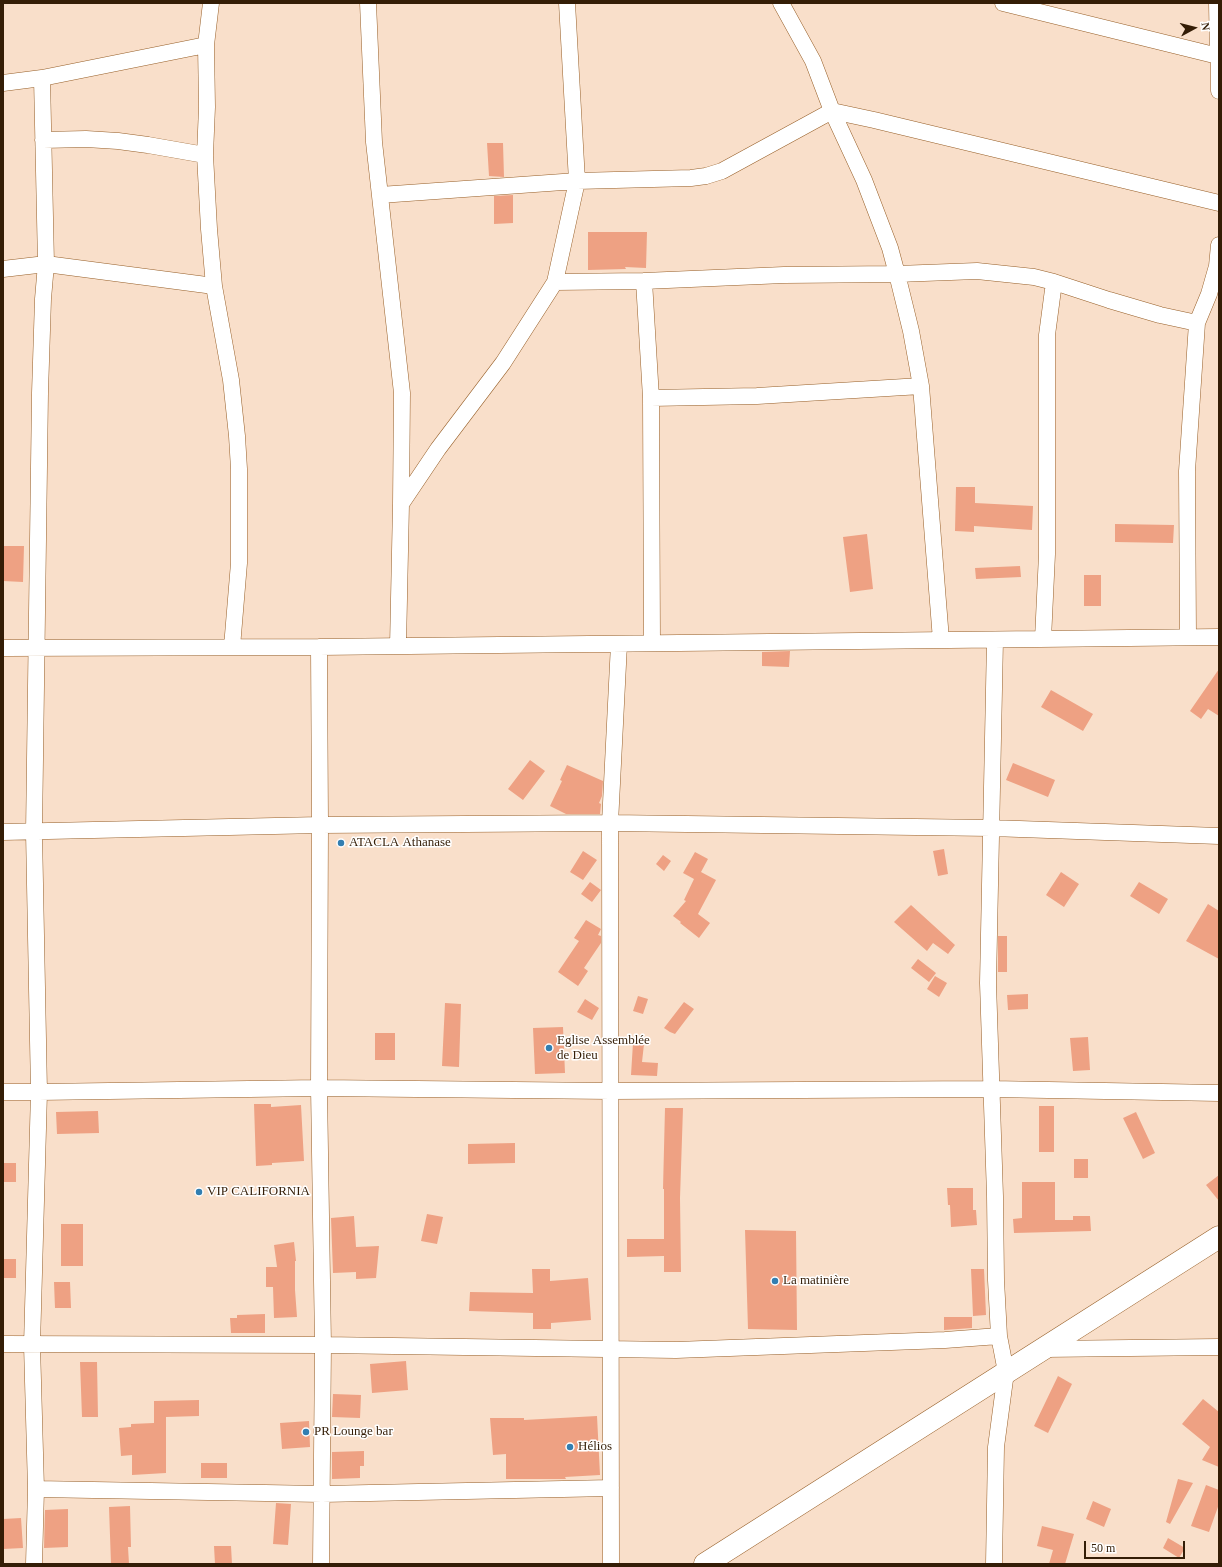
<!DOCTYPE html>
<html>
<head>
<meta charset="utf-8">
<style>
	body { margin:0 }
	#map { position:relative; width:1222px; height:1567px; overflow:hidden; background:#f9dfca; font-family:"Times New Roman",serif }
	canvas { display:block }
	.frame { position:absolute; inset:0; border:4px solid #341d06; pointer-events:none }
	.north { position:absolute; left:1174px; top:8px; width:40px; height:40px; -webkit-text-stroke:3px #fff; paint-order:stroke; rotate:83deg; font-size:11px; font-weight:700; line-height:16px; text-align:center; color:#341d06 }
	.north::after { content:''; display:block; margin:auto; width:14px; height:18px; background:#341d06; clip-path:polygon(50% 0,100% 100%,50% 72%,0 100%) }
	.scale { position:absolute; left:1084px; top:1541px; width:101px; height:18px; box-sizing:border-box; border:2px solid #341d06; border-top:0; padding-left:5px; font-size:12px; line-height:14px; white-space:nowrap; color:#341d06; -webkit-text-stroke:3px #fff; paint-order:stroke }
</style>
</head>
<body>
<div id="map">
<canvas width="1222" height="1567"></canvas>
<div class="frame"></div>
<div class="north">N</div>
<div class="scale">50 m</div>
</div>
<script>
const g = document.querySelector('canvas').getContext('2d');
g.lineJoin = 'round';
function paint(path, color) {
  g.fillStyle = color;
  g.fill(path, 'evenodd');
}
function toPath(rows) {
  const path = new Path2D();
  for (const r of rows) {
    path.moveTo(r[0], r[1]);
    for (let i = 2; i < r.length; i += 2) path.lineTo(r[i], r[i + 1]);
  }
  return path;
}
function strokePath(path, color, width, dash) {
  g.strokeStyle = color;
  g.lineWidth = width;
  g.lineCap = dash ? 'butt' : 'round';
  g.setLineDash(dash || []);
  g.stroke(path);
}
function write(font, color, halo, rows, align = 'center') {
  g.font = font + ' "Times New Roman",serif';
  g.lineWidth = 3;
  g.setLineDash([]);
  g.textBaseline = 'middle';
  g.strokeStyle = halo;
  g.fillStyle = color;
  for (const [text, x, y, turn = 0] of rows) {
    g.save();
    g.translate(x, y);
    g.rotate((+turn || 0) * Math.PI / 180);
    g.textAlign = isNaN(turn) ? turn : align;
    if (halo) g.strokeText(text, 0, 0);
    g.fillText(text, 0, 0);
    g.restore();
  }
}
const building = toPath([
	[487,143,503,143,504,177,489,176],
	[513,195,513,223,494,224,494,196],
	[588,232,647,232,646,268,625,267,626,269,588,270],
	[956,487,975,487,975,503,1033,506,1032,530,974,526,974,532,955,531],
	[1115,524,1174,525,1173,543,1115,542],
	[867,534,873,589,850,592,843,537],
	[3,546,24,546,23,582,3,581],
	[1020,566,1021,577,976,579,975,568],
	[1084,575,1101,575,1101,606,1084,606],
	[790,651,789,667,762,666,762,652],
	[1219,669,1219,716,1208,709,1201,719,1190,711],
	[1051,690,1093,714,1083,731,1041,707],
	[530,760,545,771,523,800,508,789],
	[1013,763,1055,780,1048,797,1006,780],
	[567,765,603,781,602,796,599,803,601,804,600,814,566,814,550,806,562,781,560,780],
	[944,849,948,874,938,876,933,851],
	[583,851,597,860,583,880,570,872],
	[695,852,708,859,701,872,716,880,698,914,710,923,699,938,680,923,681,922,673,916,686,901,684,900,694,879,683,873],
	[663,855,671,861,664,871,656,864],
	[1061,872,1079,884,1064,907,1046,895],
	[590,882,601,890,592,902,581,894],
	[1139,882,1168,899,1159,914,1130,896],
	[1208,904,1219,911,1219,959,1186,941],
	[911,905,955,945,948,954,933,943,927,951,894,922],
	[586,920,601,929,598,935,601,936,601,943,584,968,588,971,578,986,558,972,579,941,574,938],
	[998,936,1007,936,1007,972,998,972],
	[918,959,936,973,929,982,911,968],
	[935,976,947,983,939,997,927,989],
	[1028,994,1028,1009,1008,1010,1007,995],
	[638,996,648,999,643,1014,633,1011],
	[585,999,599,1008,592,1020,577,1012],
	[684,1002,694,1009,675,1034,670,1032,664,1028],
	[445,1003,461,1004,459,1067,442,1066],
	[563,1027,565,1073,535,1074,533,1028],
	[375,1033,395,1033,395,1060,375,1060],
	[1088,1037,1090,1070,1073,1071,1070,1038],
	[633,1043,644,1044,642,1062,658,1063,657,1076,631,1075],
	[254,1104,271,1104,271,1107,301,1105,304,1161,272,1163,272,1165,256,1166],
	[1039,1106,1054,1106,1054,1152,1039,1152],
	[665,1108,683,1108,680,1198,681,1272,664,1272,664,1256,627,1257,627,1239,664,1239,664,1189,663,1189],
	[98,1111,99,1133,57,1134,56,1112],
	[1136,1112,1155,1153,1143,1159,1123,1118],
	[515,1143,515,1163,468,1164,468,1144],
	[1074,1159,1088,1159,1088,1178,1074,1178],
	[3,1163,16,1163,16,1182,3,1182],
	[1219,1175,1219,1201,1206,1185],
	[1022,1182,1055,1182,1055,1220,1073,1220,1073,1216,1090,1216,1091,1231,1014,1233,1013,1219,1022,1218],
	[947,1188,973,1188,973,1210,976,1210,977,1225,951,1227,950,1205,948,1205],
	[427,1214,443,1217,437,1244,421,1241],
	[354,1216,356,1247,379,1246,376,1278,356,1279,356,1272,333,1273,331,1218],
	[61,1224,83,1224,83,1266,61,1266],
	[745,1230,796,1231,797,1330,748,1329],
	[294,1242,296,1261,295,1261,295,1290,297,1317,274,1318,273,1287,266,1287,266,1267,277,1267,274,1245],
	[3,1259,16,1259,16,1278,3,1278],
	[532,1269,550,1269,550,1281,588,1278,591,1320,551,1323,551,1329,533,1329,533,1313,469,1311,470,1292,533,1293],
	[971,1269,984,1269,986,1315,973,1316],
	[54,1282,70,1282,71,1308,55,1308],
	[265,1314,265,1333,231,1333,230,1318,237,1318,237,1315],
	[944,1317,972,1317,972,1328,944,1330],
	[406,1361,408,1390,372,1393,370,1364],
	[80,1362,97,1362,98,1417,82,1417],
	[1058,1376,1072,1384,1048,1433,1034,1426],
	[333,1394,361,1395,360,1418,332,1417],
	[1203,1399,1219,1412,1219,1467,1202,1460,1210,1447,1182,1424],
	[199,1400,199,1416,166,1417,166,1473,132,1475,132,1455,121,1456,119,1428,131,1427,131,1424,154,1423,154,1401],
	[597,1416,600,1475,565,1477,566,1479,506,1479,506,1454,493,1455,490,1418,524,1418,524,1420],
	[309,1421,310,1447,282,1449,280,1423],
	[364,1451,364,1466,360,1466,360,1478,332,1479,332,1452],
	[201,1463,227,1463,227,1478,201,1478],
	[1178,1479,1193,1483,1170,1524,1166,1522],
	[1206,1485,1219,1490,1219,1504,1209,1532,1191,1526],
	[1093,1501,1111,1509,1104,1527,1086,1519],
	[276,1503,291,1504,288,1545,273,1544],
	[130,1506,131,1547,128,1547,129,1564,111,1564,109,1507],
	[68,1509,68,1547,44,1548,45,1510],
	[21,1518,23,1548,3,1549,3,1519],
	[1042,1526,1074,1534,1065,1564,1049,1564,1053,1550,1037,1546],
	[1168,1538,1185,1548,1179,1558,1163,1548],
	[214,1546,231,1546,232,1564,215,1564]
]);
const street = toPath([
	[211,3,206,45,207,107,205,155,209,229,214,286,231,380,237,436,239,469,239,563,232,647],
	[368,3,374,142,402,393,401,504,398,646],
	[567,3,577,181,691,178,706,176,722,171,832,111,874,120,1219,203],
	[1003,3,1218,56,1217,3],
	[1219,56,1219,91],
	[3,83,42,78],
	[43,140,86,139,118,141,148,145,205,155],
	[380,195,577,181,555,282,503,363,438,449,401,504],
	[3,269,46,264,214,286],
	[644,281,651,398],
	[555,282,644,281,784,275,897,274,890,248,864,180,832,111,813,61,781,3],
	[921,386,941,640],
	[1188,637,1187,471,1197,323,1209,294,1217,266,1219,245],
	[1043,639,1047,554,1047,335,1054,282],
	[652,643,651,398,757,396,921,386,911,331,897,274,977,271,1034,277,1054,282,1109,300,1160,315,1197,323],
	[319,647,320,825,319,1088,323,1345,321,1564],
	[3,648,319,647,1219,637],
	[3,832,320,825,610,823,991,828,1219,836],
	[3,1092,39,1092,319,1088,611,1091,991,1089,1219,1093],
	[3,1344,323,1345,676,1350,945,1340,999,1336],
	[1043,1349,1219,1347],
	[36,1489,322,1494,611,1488],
	[34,1564,36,1489,32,1345,39,1092,34,832,40,393,43,299,46,264,42,78,206,45],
	[611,1564,610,823,619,644],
	[994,1564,996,1447,1006,1372,999,1336,996,1280,995,1196,988,983,995,640]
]);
const secondary = toPath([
	[705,1564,1219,1237]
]);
const markers = [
	[341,843,4,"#327eb1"],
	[549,1048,4,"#327eb1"],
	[199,1192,4,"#327eb1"],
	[775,1281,4,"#327eb1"],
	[306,1432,4,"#327eb1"],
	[570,1447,4,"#327eb1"]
];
const poiNames = [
	["ATACLA Athanase",349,843],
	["Eglise Assemblée",557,1041],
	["de Dieu",557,1056],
	["VIP CALIFORNIA",207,1192],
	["La matinière",783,1281],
	["PR Lounge bar",314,1432],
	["Hélios",578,1447]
];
paint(building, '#eea183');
strokePath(street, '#975f28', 17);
strokePath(secondary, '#975f28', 23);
strokePath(street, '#fff', 16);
strokePath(secondary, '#fff', 22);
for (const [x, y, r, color] of markers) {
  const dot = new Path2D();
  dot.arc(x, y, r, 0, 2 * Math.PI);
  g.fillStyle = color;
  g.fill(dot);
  strokePath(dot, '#fff', 1.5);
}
write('13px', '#341d06', '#fff', poiNames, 'left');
</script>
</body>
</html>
